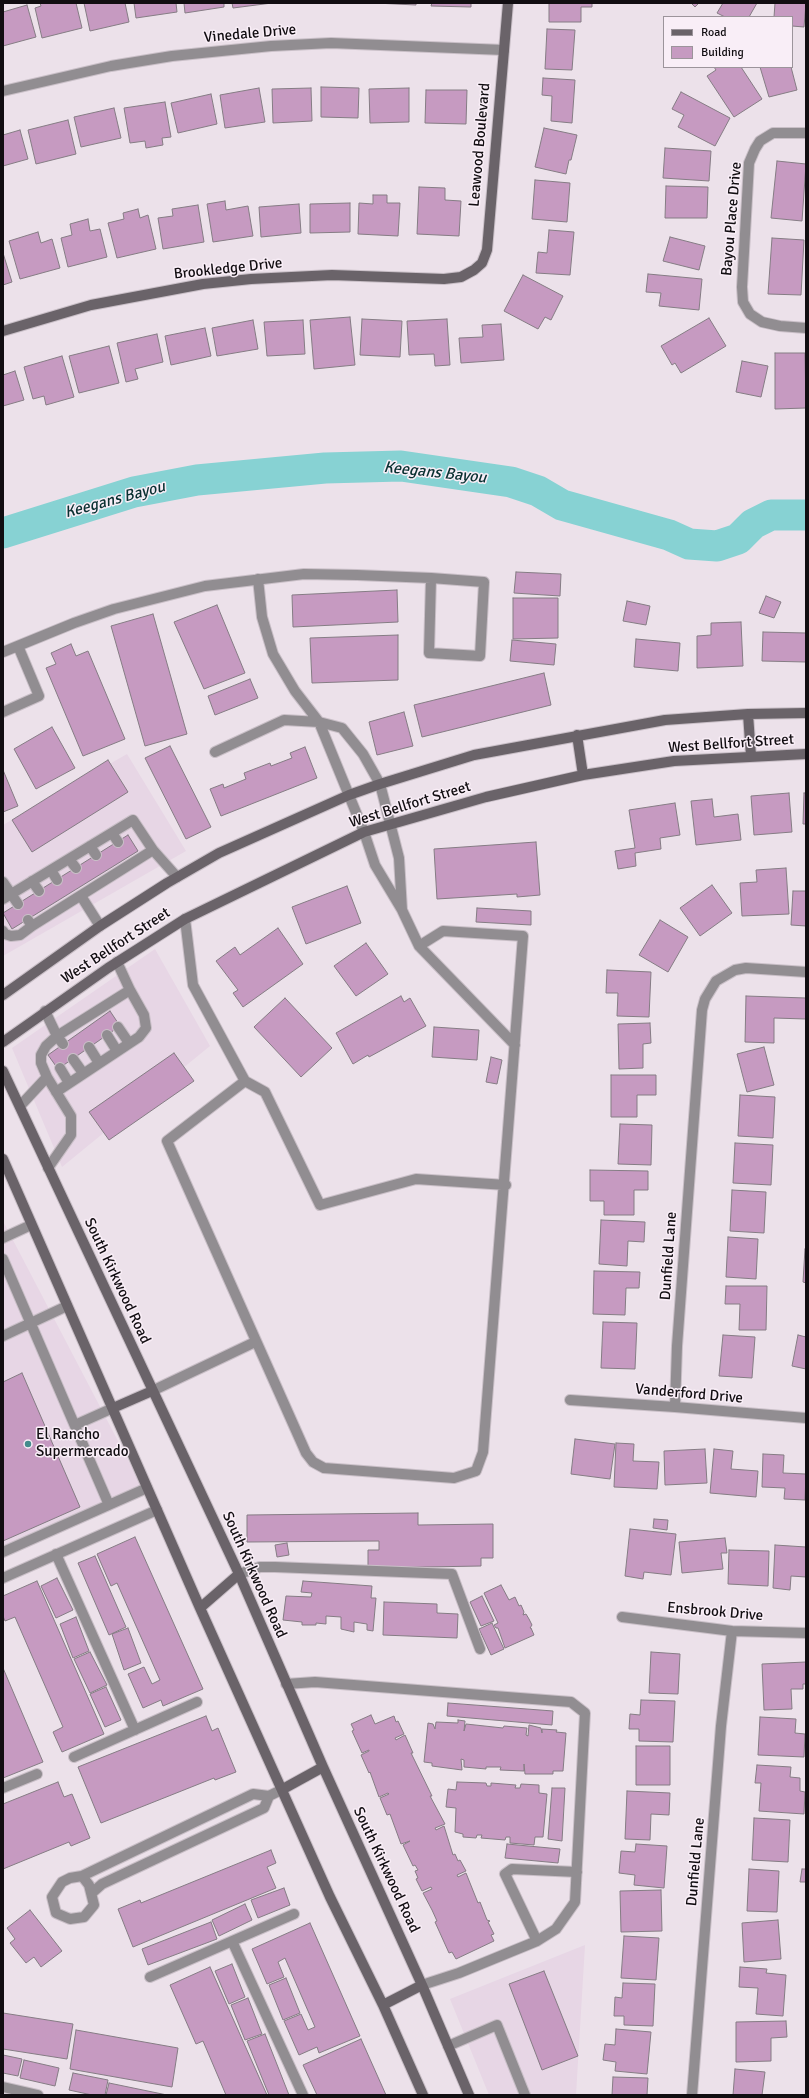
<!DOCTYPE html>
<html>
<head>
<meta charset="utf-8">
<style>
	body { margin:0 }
	#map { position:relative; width:809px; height:2098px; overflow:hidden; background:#ece1ea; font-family:Signika,sans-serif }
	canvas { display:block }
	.frame { position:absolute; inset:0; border:4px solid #110d11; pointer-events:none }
	.legend { position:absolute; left:663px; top:16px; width:130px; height:52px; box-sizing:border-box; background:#f9eef7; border:1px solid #9c949b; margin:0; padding:5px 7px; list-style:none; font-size:12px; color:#110d11 }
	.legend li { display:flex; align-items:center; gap:8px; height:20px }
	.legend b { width:20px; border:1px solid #9c949b }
</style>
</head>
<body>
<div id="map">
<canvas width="809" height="2098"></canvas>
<div class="frame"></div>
<ul class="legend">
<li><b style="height:5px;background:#6a6369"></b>Road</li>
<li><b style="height:11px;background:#c69ac1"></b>Building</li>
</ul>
</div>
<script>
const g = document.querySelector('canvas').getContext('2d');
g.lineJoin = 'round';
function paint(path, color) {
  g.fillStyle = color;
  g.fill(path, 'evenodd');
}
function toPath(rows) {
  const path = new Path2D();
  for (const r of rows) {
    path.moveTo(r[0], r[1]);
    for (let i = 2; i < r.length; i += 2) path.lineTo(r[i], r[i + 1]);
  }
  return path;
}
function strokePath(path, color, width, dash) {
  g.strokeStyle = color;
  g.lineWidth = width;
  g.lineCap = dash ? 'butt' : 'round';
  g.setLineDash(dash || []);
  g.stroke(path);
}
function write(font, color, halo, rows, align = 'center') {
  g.font = font + ' Signika,sans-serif';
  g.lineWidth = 3;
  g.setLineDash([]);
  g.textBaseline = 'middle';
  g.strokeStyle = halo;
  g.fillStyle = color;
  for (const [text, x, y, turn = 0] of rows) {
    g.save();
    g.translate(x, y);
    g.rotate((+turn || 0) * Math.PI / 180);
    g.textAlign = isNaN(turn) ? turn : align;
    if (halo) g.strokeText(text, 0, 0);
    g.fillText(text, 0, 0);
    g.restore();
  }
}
const built = toPath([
	[127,754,186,851,3,956,3,825],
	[155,949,210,1046,62,1167,12,1048],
	[3,1221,142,1487,3,1555],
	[585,1945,576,2095,489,2095,450,1999]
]);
const river = toPath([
	[3,533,134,492,197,480,325,468,401,466,511,482,538,491,562,505,669,535,689,544,717,546,738,539,753,524,771,515,806,515]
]);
const building = toPath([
	[40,3,76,3,82,28,42,38,35,8,41,6,40,3],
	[84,3,125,3,129,22,90,31,84,3],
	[134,3,176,3,177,12,136,18,134,3],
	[184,3,224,3,224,7,185,13,184,3],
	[232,3,272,3,233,8,232,3],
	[375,3,416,3,416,5,375,3],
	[432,3,471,3,471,7,431,6,432,3],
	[549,3,592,3,592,7,581,7,581,22,549,22,549,3],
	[691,3,699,3,695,7,691,3],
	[723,3,757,3,749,17,725,17,717,13,723,3],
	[775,3,806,3,804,27,792,26,792,17,774,17,775,3],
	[27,5,36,37,3,46,3,12,27,5],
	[547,29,575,30,572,70,545,69,547,29],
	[714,67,741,67,762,99,734,117,707,76,716,70,714,67],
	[760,67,791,67,797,90,769,97,760,67],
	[543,78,575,80,572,123,551,121,552,96,542,95,543,78],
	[321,87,359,88,358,118,321,117,321,87],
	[259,88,265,122,225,128,220,95,259,88],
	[311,88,312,121,273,123,272,89,311,88],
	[409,88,409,122,370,123,369,89,409,88],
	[426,90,467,90,466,124,425,123,426,90],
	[681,92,730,118,715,146,678,127,684,115,672,109,681,92],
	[211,94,217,124,178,133,171,103,211,94],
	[165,102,171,137,162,138,163,145,146,148,145,141,130,143,124,108,165,102],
	[114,108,121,138,81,147,74,117,114,108],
	[68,120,76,154,36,164,28,130,68,120],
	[544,128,577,135,571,160,569,160,566,174,535,167,544,128],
	[20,130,28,159,3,166,3,135,20,130],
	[665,148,711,151,709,181,663,178,665,148],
	[777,161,806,164,802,221,771,218,777,161],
	[535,180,570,183,567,222,532,219,535,180],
	[666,186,708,187,707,218,665,218,666,186],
	[419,187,445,188,445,200,461,201,459,236,417,234,419,187],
	[373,195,387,195,387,203,400,203,398,236,358,234,359,203,373,204,373,195],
	[225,201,226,210,248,206,253,236,213,242,207,204,225,201],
	[350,203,350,232,310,233,310,204,350,203],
	[299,204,301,233,261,237,259,207,299,204],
	[198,205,204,242,163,249,158,218,173,216,172,209,198,205],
	[138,209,140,218,148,215,156,249,117,258,108,223,124,219,123,213,138,209],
	[88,219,90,231,100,229,107,257,68,267,61,238,72,235,70,224,88,219],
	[549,230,574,232,570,275,536,273,538,252,547,253,549,230],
	[38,232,41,243,52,239,60,268,20,279,9,241,38,232],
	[670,237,705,246,699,270,663,261,670,237],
	[772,238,804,240,801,295,768,294,772,238],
	[3,253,12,282,3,285,3,253],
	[648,274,702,279,699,310,659,306,661,293,646,292,648,274],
	[523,275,563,296,551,320,545,317,538,329,504,311,523,275],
	[350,317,355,365,314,369,310,320,350,317],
	[709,318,726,346,681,373,675,363,672,365,661,346,709,318],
	[362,319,402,321,400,357,360,355,362,319],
	[447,319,450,365,435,366,434,354,409,355,407,321,447,319],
	[253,320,258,349,217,356,212,328,253,320],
	[303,320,305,354,267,356,264,322,303,320],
	[501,324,504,360,461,363,459,338,483,337,482,325,501,324],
	[205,328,211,356,171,365,165,336,205,328],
	[157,334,163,362,135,369,138,379,126,382,117,343,157,334],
	[109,346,119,383,79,393,69,356,109,346],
	[775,353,805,353,806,408,775,409,775,353],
	[62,356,74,397,46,405,44,396,33,399,24,367,62,356],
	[742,361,768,366,761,397,736,392,742,361],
	[15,371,24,400,3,406,3,375,15,371],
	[516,572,561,574,560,596,514,593,516,572],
	[397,590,398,622,293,627,292,595,397,590],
	[766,596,781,602,774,618,759,613,766,596],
	[513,598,558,598,558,638,513,639,513,598],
	[627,601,650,606,646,625,623,621,627,601],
	[217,605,245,673,204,689,174,622,217,605],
	[153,614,187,734,145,746,111,626,153,614],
	[741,622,743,666,697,668,697,636,711,635,711,623,741,622],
	[763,632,806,633,806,662,762,661,763,632],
	[398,635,398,680,312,683,310,638,398,635],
	[636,639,680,643,678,671,634,667,636,639],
	[512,640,556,644,554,665,510,661,512,640],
	[71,644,76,656,88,651,125,739,83,756,46,668,56,664,51,653,71,644],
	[544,673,551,705,422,737,414,705,544,673],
	[250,679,258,698,215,715,208,696,250,679],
	[404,712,413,746,377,755,369,722,404,712],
	[52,727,75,768,36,789,14,749,52,727],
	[170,746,211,827,186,839,145,758,170,746],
	[305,747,317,778,221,816,210,789,223,784,224,788,246,779,244,773,270,763,271,766,292,758,290,753,305,747],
	[108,760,128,792,32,852,12,820,108,760],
	[3,770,18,806,3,812,3,770],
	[789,793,792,832,754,835,751,796,789,793],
	[804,793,806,793,806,824,803,824,804,793],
	[712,799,714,817,738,814,741,840,696,845,691,801,712,799],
	[675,803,680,835,660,838,661,849,635,853,636,866,618,869,615,851,635,848,629,810,675,803],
	[128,835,138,851,12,929,3,913,128,835],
	[536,842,540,895,517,897,517,894,437,899,434,849,536,842],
	[786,868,789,914,742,916,740,883,757,882,756,870,786,868],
	[712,885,732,913,700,936,680,908,712,885],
	[347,886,361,923,306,944,292,907,347,886],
	[793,891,806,891,806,926,791,925,793,891],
	[477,908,531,911,531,925,476,922,477,908],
	[660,920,688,937,668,972,639,955,660,920],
	[278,928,303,964,243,1007,233,993,238,990,216,961,235,947,240,955,278,928],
	[366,943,388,974,356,996,334,966,366,943],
	[607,970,651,972,649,1017,617,1016,618,993,606,993,607,970],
	[401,996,404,1002,410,998,426,1026,369,1057,368,1055,353,1064,336,1033,401,996],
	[746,996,806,998,806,1019,774,1018,774,1043,745,1042,746,996],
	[285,998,332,1048,301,1077,254,1027,285,998],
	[110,1011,120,1026,58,1069,48,1055,110,1011],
	[650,1023,651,1043,643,1044,643,1068,619,1069,618,1024,650,1023],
	[434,1027,479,1030,477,1060,432,1057,434,1027],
	[764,1047,774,1085,747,1092,737,1054,764,1047],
	[174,1053,194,1081,109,1140,89,1112,174,1053],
	[491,1057,502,1060,497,1084,486,1082,491,1057],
	[611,1075,656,1075,656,1095,637,1095,637,1117,611,1117,611,1075],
	[740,1095,775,1097,773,1138,738,1136,740,1095],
	[620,1124,652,1125,651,1165,618,1164,620,1124],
	[735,1143,773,1145,771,1185,733,1183,735,1143],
	[590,1170,648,1171,648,1190,634,1190,634,1215,604,1215,604,1201,590,1201,590,1170],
	[732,1190,766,1192,764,1233,730,1231,732,1190],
	[601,1220,645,1222,644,1242,628,1241,627,1266,599,1264,601,1220],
	[728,1237,758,1239,756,1279,726,1277,728,1237],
	[805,1249,806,1249,806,1283,803,1282,805,1249],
	[594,1271,640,1272,639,1288,626,1288,625,1315,593,1314,594,1271],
	[726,1286,767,1286,766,1330,739,1330,740,1304,725,1304,726,1286],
	[603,1322,637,1323,635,1369,601,1368,603,1322],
	[723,1335,755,1337,752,1378,719,1376,723,1335],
	[798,1335,806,1337,806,1369,792,1366,798,1335],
	[22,1373,80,1507,3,1541,3,1382,22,1373],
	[575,1439,615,1444,610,1479,571,1474,575,1439],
	[616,1443,634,1444,633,1461,659,1462,657,1489,614,1487,616,1443],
	[705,1449,707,1483,665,1485,664,1451,705,1449],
	[714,1449,733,1451,731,1469,758,1471,756,1497,710,1493,714,1449],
	[763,1454,784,1455,783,1473,806,1474,805,1500,784,1499,785,1488,762,1487,763,1454],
	[418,1513,418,1525,493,1524,493,1558,481,1558,481,1566,368,1568,368,1550,379,1550,379,1541,247,1542,247,1515,418,1513],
	[654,1519,668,1520,667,1530,653,1528,654,1519],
	[630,1529,676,1534,671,1575,644,1572,643,1579,625,1576,630,1529],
	[135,1537,203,1689,163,1706,161,1700,143,1708,128,1674,144,1667,152,1684,160,1680,117,1583,111,1586,97,1554,135,1537],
	[725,1538,727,1553,721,1553,723,1569,682,1573,679,1542,725,1538],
	[287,1543,289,1555,277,1557,275,1545,287,1543],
	[775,1545,806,1547,806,1577,791,1576,790,1590,773,1588,775,1545],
	[729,1550,769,1551,768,1586,728,1584,729,1550],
	[95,1556,126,1627,109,1635,78,1563,95,1556],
	[57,1578,73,1610,56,1618,41,1586,57,1578],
	[37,1581,104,1734,62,1752,53,1732,63,1727,15,1617,5,1621,3,1616,3,1596,37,1581],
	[303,1581,372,1586,371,1598,376,1598,373,1631,367,1630,367,1624,354,1622,354,1632,341,1629,341,1617,326,1616,326,1624,316,1623,316,1625,302,1625,302,1622,283,1620,286,1596,311,1597,312,1593,301,1592,303,1581],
	[501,1585,509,1600,515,1597,519,1606,521,1605,524,1612,523,1615,526,1614,529,1619,532,1625,530,1628,531,1628,534,1635,505,1648,498,1628,496,1628,494,1625,498,1623,484,1593,501,1585],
	[482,1596,494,1621,481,1626,470,1602,482,1596],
	[384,1602,437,1604,437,1613,458,1614,457,1638,383,1635,384,1602],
	[76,1617,89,1651,73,1658,60,1624,76,1617],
	[492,1623,504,1649,491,1655,479,1629,492,1623],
	[128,1628,141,1663,124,1670,112,1634,128,1628],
	[90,1652,107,1685,90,1693,74,1659,90,1652],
	[651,1652,680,1654,678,1694,649,1693,651,1652],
	[806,1662,806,1684,803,1684,803,1689,791,1689,792,1709,764,1710,762,1664,806,1662],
	[3,1668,43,1762,3,1778,3,1668],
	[106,1687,121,1720,105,1727,90,1694,106,1687],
	[641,1700,675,1701,673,1742,639,1741,639,1729,629,1729,630,1714,640,1715,641,1700],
	[448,1703,553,1711,552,1725,447,1716,448,1703],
	[371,1715,375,1724,394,1716,396,1722,398,1721,404,1734,395,1738,396,1740,405,1735,413,1753,411,1753,432,1796,430,1796,445,1824,435,1828,436,1830,444,1826,453,1855,455,1854,458,1861,460,1860,466,1871,457,1875,458,1877,466,1873,478,1903,480,1902,487,1920,490,1921,488,1922,494,1934,491,1935,494,1941,456,1959,452,1952,449,1953,435,1922,437,1921,432,1910,423,1893,432,1889,431,1887,422,1891,416,1879,418,1878,415,1871,418,1870,415,1865,413,1866,403,1845,410,1841,401,1844,390,1814,387,1815,380,1798,389,1794,388,1793,379,1797,370,1772,369,1773,361,1755,369,1751,369,1750,362,1753,352,1731,354,1730,351,1724,371,1715],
	[206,1716,212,1731,218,1728,236,1772,215,1780,214,1778,101,1823,78,1767,206,1716],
	[760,1717,796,1719,795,1733,805,1734,804,1757,758,1755,760,1717],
	[458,1720,465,1721,464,1731,466,1724,503,1728,504,1726,527,1728,526,1735,528,1736,529,1725,541,1728,542,1733,542,1729,557,1730,556,1732,566,1733,563,1771,553,1771,553,1774,525,1774,524,1764,524,1771,500,1770,501,1767,486,1767,486,1769,464,1767,464,1760,461,1759,462,1770,432,1766,432,1763,424,1762,428,1723,433,1724,435,1729,436,1722,458,1723,458,1720],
	[636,1746,670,1746,670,1785,636,1785,636,1746],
	[757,1765,791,1767,790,1777,800,1778,800,1791,805,1792,804,1814,759,1811,761,1783,755,1783,757,1765],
	[58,1782,64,1797,72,1794,90,1838,71,1846,69,1842,3,1869,3,1804,58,1782],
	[457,1782,486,1783,487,1786,491,1786,491,1783,516,1785,515,1788,520,1788,521,1784,539,1785,539,1793,547,1794,543,1837,535,1837,534,1845,510,1843,510,1837,506,1837,505,1840,481,1838,482,1835,477,1835,476,1838,463,1837,463,1834,455,1832,456,1808,446,1807,448,1789,456,1790,457,1782],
	[552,1788,565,1788,562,1841,548,1839,552,1788],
	[627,1791,670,1793,669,1815,651,1814,650,1840,625,1839,627,1791],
	[754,1818,790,1820,788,1862,752,1860,754,1818],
	[507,1844,560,1849,558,1863,505,1858,507,1844],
	[636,1844,667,1846,664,1888,634,1885,635,1875,619,1873,621,1851,635,1852,636,1844],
	[271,1850,276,1863,267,1867,276,1888,133,1947,118,1909,140,1900,141,1903,271,1850],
	[749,1869,779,1871,777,1912,747,1911,749,1869],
	[802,1869,806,1869,806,1882,800,1882,802,1869],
	[284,1888,290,1905,258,1918,251,1900,284,1888],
	[661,1890,662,1931,621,1932,620,1891,661,1890],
	[245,1904,252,1920,219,1936,212,1920,245,1904],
	[30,1910,62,1951,41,1967,34,1957,26,1963,10,1943,15,1939,7,1928,30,1910],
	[778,1920,781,1959,744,1962,742,1923,778,1920],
	[211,1922,217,1939,148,1965,142,1949,211,1922],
	[310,1923,360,2036,319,2053,317,2047,299,2055,284,2021,301,2014,308,2030,315,2027,285,1958,278,1962,284,1977,267,1984,252,1949,310,1923],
	[624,1936,659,1938,656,1980,621,1978,624,1936],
	[232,1964,245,1997,229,2004,215,1971,232,1964],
	[210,1967,267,2095,226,2095,203,2041,196,2044,170,1985,210,1967],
	[740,1967,767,1969,766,1973,786,1975,783,2016,756,2014,758,1988,739,1987,740,1967],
	[544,1971,578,2056,542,2070,509,1984,544,1971],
	[286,1978,300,2013,283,2020,269,1985,286,1978],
	[623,1983,655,1984,653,2026,624,2025,624,2016,614,2016,615,1997,622,1998,623,1983],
	[248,1998,262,2034,245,2040,231,2005,248,1998],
	[3,2013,73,2024,67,2059,3,2049,3,2013],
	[786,2021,787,2037,771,2038,771,2061,736,2062,736,2022,786,2021],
	[616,2029,651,2032,647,2074,615,2071,616,2062,603,2060,605,2044,615,2045,616,2029],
	[76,2030,178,2048,172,2087,70,2069,76,2030],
	[265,2034,289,2095,269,2095,247,2041,265,2034],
	[361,2039,386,2095,317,2095,303,2065,361,2039],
	[3,2055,22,2059,18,2076,3,2073,3,2055],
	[24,2060,59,2068,55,2086,20,2078,24,2060],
	[735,2069,765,2072,762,2095,733,2095,735,2069],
	[73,2073,108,2080,105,2095,92,2095,69,2090,73,2073],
	[613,2077,648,2078,647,2095,612,2095,613,2077],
	[109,2083,167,2095,106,2095,109,2083]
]);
const lane = toPath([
	[258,579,262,617,273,654,295,691,319,722,364,832,375,865,402,910,419,946,515,1045],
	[3,652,74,623,114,609,205,586,304,574,357,575,431,578,484,582,480,656,429,653,431,578],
	[3,712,39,696,18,646],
	[215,752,284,720,319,722,342,728,363,754,380,784,399,858,402,910],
	[112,833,118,842],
	[90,846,96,855],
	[69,859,76,868],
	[51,870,57,880],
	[32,881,39,891],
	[3,882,18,904],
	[81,896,100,926],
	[3,899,133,820,153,850],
	[185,919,193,985,245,1081,265,1092,320,1205,416,1179,506,1185],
	[28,920,32,926,153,850,177,877],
	[3,931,5,934,11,936,20,935,32,926],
	[45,1011,57,1036,46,1046,41,1055,41,1063,47,1077,71,1116,71,1135,48,1168],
	[118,1027,129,1043],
	[107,1035,117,1051],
	[63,1044,57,1036,130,990,117,962],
	[89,1047,99,1063],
	[73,1059,83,1073],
	[60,1068,69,1083],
	[245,1081,167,1141,306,1453,313,1462,324,1468,454,1478,476,1471,483,1452,523,936,443,931,419,946],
	[56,1092,139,1037,146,1028,144,1015,130,990],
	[20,1106,47,1077],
	[3,1238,31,1225],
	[3,1259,109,1505],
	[3,1336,67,1306],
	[152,1391,255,1342],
	[75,1425,113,1408],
	[3,1552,147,1488],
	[56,1554,135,1730],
	[239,1574,260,1567,275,1567,452,1574,480,1649],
	[3,1578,157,1510],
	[286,1684,315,1682,571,1702,585,1713,575,1902,556,1929,537,1941,459,1973,422,1985],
	[74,1757,197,1702],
	[3,1788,37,1774],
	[82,1876,89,1885,94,1905,84,1917,70,1919,56,1913,52,1897,62,1882,70,1878,82,1876,253,1794,269,1796,283,1789],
	[93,1892,102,1884,264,1808,269,1796],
	[232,1941,303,2095],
	[537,1941,505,1874,512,1869,577,1872],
	[150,1977,294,1914],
	[448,2046,497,2025,525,2095],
	[3,2087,38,2095]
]);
const street = toPath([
	[3,91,111,66,172,56,271,46,331,43,504,50],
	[806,133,773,133,760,141,755,149,749,163,742,287,743,302,750,314,762,322,780,326,806,328],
	[570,1400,675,1407,806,1418],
	[675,1407,677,1346,702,1010,705,999,716,981,735,970,746,968,806,972],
	[622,1617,732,1631,806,1633],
	[692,2095,721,1726,732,1631]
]);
const secondary = toPath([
	[3,331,91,305,203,284,251,279,332,275,444,279,461,277,474,270,482,263,487,250,508,3],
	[748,714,751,756],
	[577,735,583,775],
	[3,995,100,926,167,883,219,853,349,795,380,784,474,755,665,720,748,714,806,713],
	[3,1042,108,968,185,919,364,832,486,797,583,775,674,761,806,754],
	[3,1071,239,1574,323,1767,422,1985,469,2095],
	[3,1159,200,1608,330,1897,383,2005,423,2095],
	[113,1408,152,1391],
	[200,1608,239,1574],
	[283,1789,323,1767],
	[383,2005,422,1985]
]);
const markers = [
	[28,1444,4,"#448c8d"]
];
const streetNames = [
	["Vinedale Drive",250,34,-5],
	["Leawood Boulevard",480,145,-85],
	["Bayou Place Drive",732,219,-85],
	["Brookledge Drive",228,269,-6],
	["West Bellfort Street",731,744,-4],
	["West Bellfort Street",410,805,-17],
	["West Bellfort Street",116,946,-33],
	["Dunfield Lane",669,1256,-86],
	["South Kirkwood Road",117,1281,65],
	["Vanderford Drive",689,1394,5],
	["South Kirkwood Road",254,1575,66],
	["Ensbrook Drive",715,1612,5],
	["Dunfield Lane",696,1862,-85],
	["South Kirkwood Road",386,1870,65]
];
const poiNames = [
	["El Rancho",36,1435],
	["Supermercado",36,1452]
];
const waterNames = [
	["Keegans Bayou",435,473,6],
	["Keegans Bayou",115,500,-15]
];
paint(built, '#e7d6e5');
strokePath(river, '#87d2d3', 31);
paint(building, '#c69ac1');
strokePath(building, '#857c84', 1);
strokePath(lane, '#c9bfc7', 12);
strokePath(street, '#c9bfc7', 12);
strokePath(secondary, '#c9bfc7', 12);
strokePath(lane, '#918d91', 10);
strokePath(street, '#918d91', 10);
strokePath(secondary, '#6a6369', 10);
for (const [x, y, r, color] of markers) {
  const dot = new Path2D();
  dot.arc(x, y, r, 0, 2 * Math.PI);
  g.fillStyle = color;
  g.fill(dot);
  strokePath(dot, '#f9eef7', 1.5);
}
write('15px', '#110d11', '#f9eef7', streetNames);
write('15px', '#110d11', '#f9eef7', poiNames, 'left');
write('italic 16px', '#093031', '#f9eef7', waterNames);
</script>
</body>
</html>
